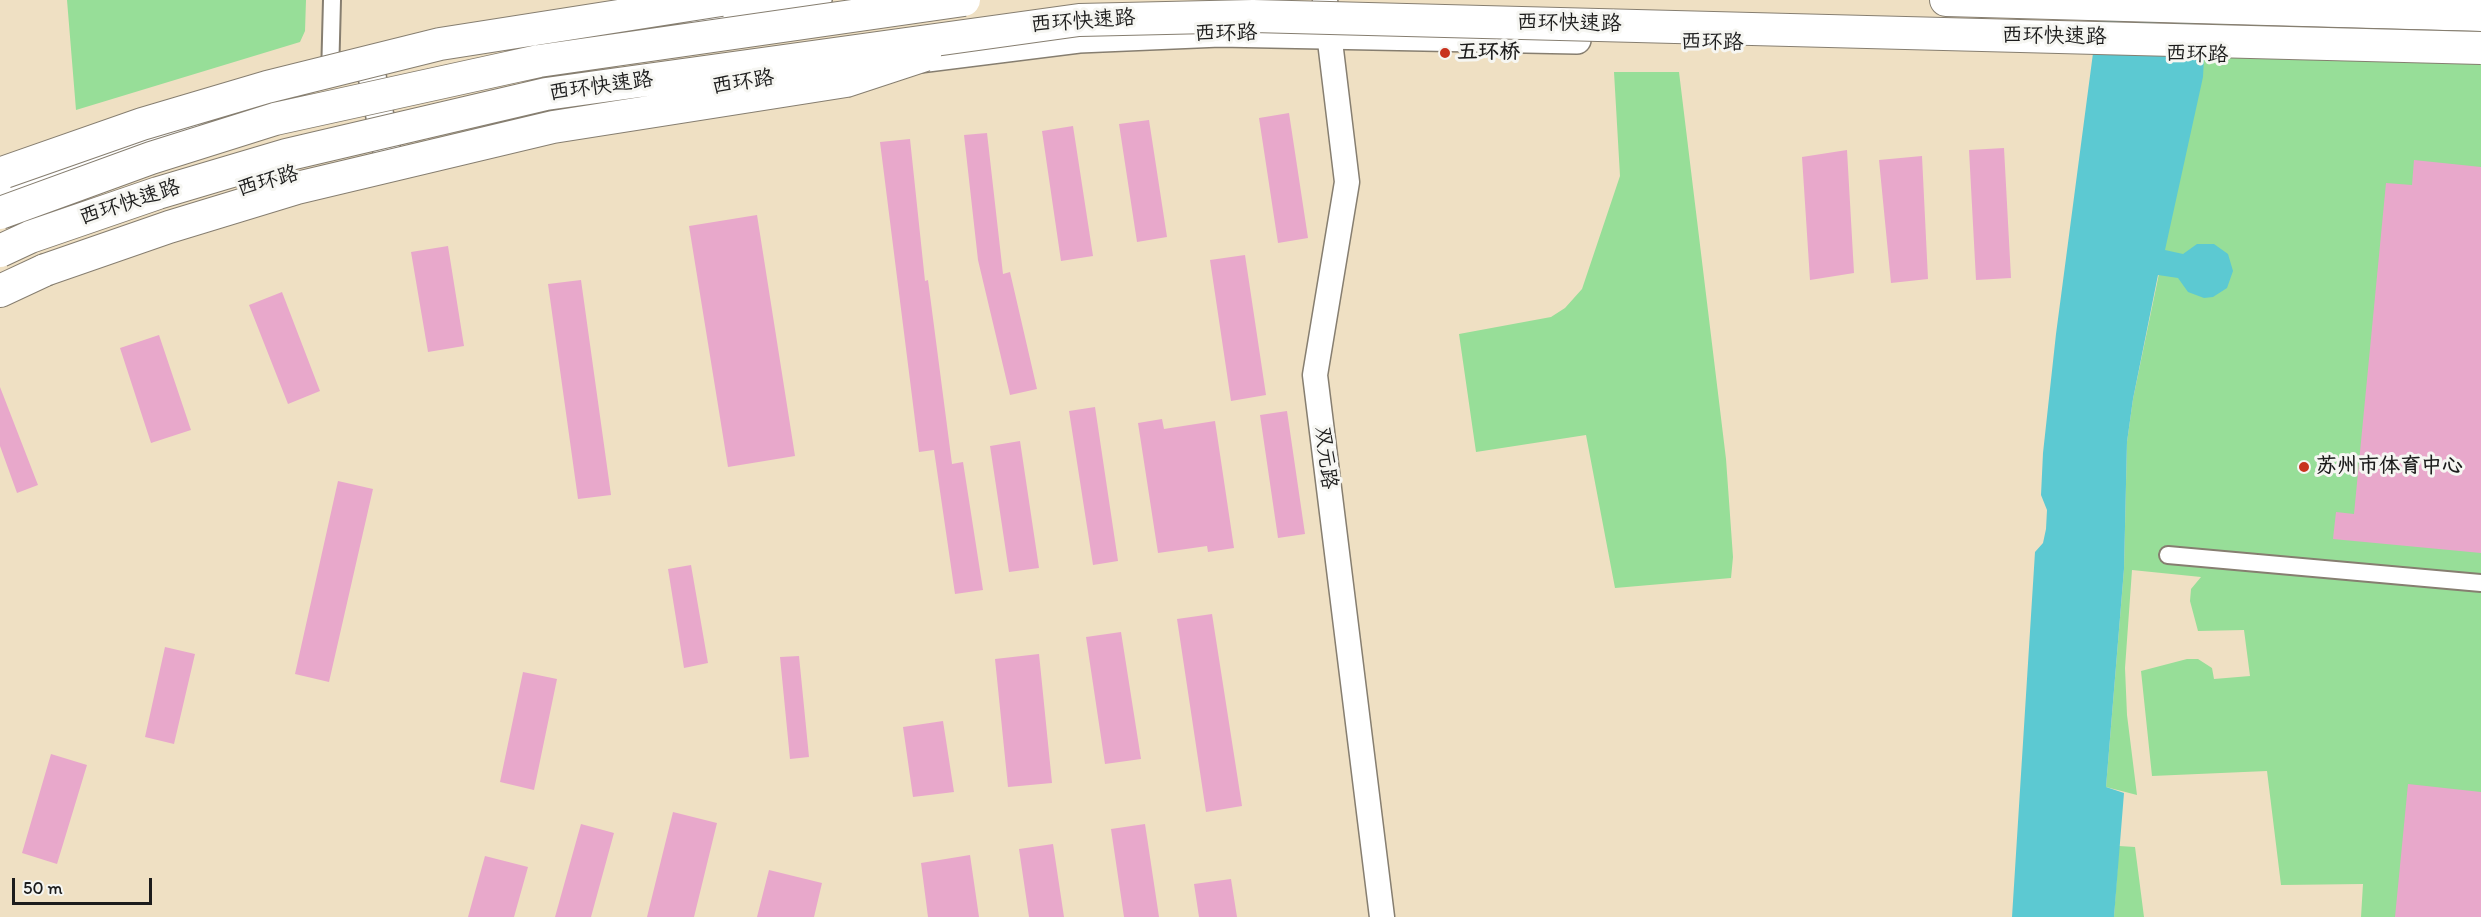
<!DOCTYPE html>
<html>
<head>
<meta charset="utf-8">
<style>
	body { margin:0 }
	#map { position:relative; width:2481px; height:917px; overflow:hidden; background:#efe0c3; font-family:Itim,sans-serif }
	canvas { display:block }
	.scale { position:absolute; left:12px; top:878px; width:140px; height:27px; box-sizing:border-box; border:3px solid #1c1c1c; border-top:0; padding-left:8px; font-size:18px; line-height:21px; white-space:nowrap; color:#1c1c1c; -webkit-text-stroke:4px #f6f6f2; paint-order:stroke }
</style>
</head>
<body>
<div id="map">
<canvas width="2481" height="917"></canvas>
<div class="scale">50 m</div>
</div>
<script>
const g = document.querySelector('canvas').getContext('2d');
g.lineJoin = 'round';
function paint(path, color) {
  g.fillStyle = color;
  g.fill(path, 'evenodd');
}
function toPath(rows) {
  const path = new Path2D();
  for (const r of rows) {
    path.moveTo(r[0], r[1]);
    for (let i = 2; i < r.length; i += 2) path.lineTo(r[i], r[i + 1]);
  }
  return path;
}
function strokePath(path, color, width, dash) {
  g.strokeStyle = color;
  g.lineWidth = width;
  g.lineCap = dash ? 'butt' : 'round';
  g.setLineDash(dash || []);
  g.stroke(path);
}
function write(font, color, halo, rows, align = 'center') {
  g.font = font + ' Itim,"LXGW WenKai TC",sans-serif';
  g.lineWidth = 6;
  g.setLineDash([]);
  g.textBaseline = 'middle';
  g.strokeStyle = halo;
  g.fillStyle = color;
  for (const [text, x, y, turn = 0] of rows) {
    g.save();
    g.translate(x, y);
    g.rotate((+turn || 0) * Math.PI / 180);
    g.textAlign = isNaN(turn) ? turn : align;
    if (halo) g.strokeText(text, 0, 0);
    g.fillText(text, 0, 0);
    g.restore();
  }
}
const green = toPath([
	[67,0,306,0,305,31,300,42,76,110],
	[2207,0,2481,0,2481,917,2361,917,2363,884,2281,885,2267,771,2152,776,2141,671,2187,659,2198,659,2212,668,2214,679,2250,676,2244,630,2198,631,2190,601,2191,589,2201,577,2132,570,2125,668,2127,715,2137,795,2106,787,2124,569,2127,442,2133,399,2178,182],
	[1614,72,1679,72,1726,459,1733,557,1731,578,1615,588,1586,435,1476,452,1459,334,1551,317,1565,308,1582,289,1620,176],
	[2119,846,2135,847,2144,917,2114,917]
]);
const water = toPath([
	[2100,0,2207,0,2203,77,2165,250,2183,254,2197,244,2214,244,2228,254,2233,271,2227,288,2213,297,2204,298,2188,292,2178,278,2158,275,2133,399,2127,442,2124,569,2106,787,2124,793,2114,917,2012,917,2035,552,2043,543,2046,529,2047,510,2041,495,2043,453,2056,334]
]);
const building = toPath([
	[1289,113,1308,238,1278,243,1259,118],
	[1149,120,1167,237,1137,242,1119,124],
	[1073,126,1093,256,1061,261,1042,131],
	[987,133,1003,274,1010,272,1037,389,1010,395,978,260,964,135],
	[910,139,925,281,928,280,952,464,963,462,983,590,955,594,934,450,919,452,880,142],
	[2004,148,2011,278,1976,280,1969,150],
	[1847,150,1854,273,1810,280,1802,157],
	[1922,156,1928,279,1891,283,1879,160],
	[2414,160,2481,167,2481,553,2333,539,2336,512,2354,514,2386,183,2412,185],
	[757,215,795,456,728,467,689,226],
	[448,246,464,346,428,352,411,252],
	[1245,255,1266,395,1231,401,1210,260],
	[581,280,611,495,578,499,548,284],
	[282,292,320,391,288,404,249,305],
	[159,335,191,430,151,443,120,348],
	[0,387,38,485,17,493,0,446],
	[1095,407,1118,561,1093,565,1069,411],
	[1287,411,1305,534,1278,538,1260,415],
	[1162,419,1164,429,1215,421,1234,548,1208,552,1207,546,1158,553,1138,423],
	[1020,441,1039,568,1009,572,990,446],
	[338,481,373,489,329,682,295,674],
	[691,565,708,663,684,668,668,569],
	[1212,614,1242,806,1206,812,1177,619],
	[1121,632,1141,759,1105,764,1086,637],
	[165,647,195,654,174,744,145,737],
	[1039,654,1052,783,1008,787,995,659],
	[799,656,809,757,790,759,780,657],
	[523,672,557,679,534,790,500,782],
	[943,721,954,792,913,797,903,727],
	[51,754,87,765,57,864,22,853],
	[2408,784,2481,792,2481,917,2395,917],
	[673,812,717,823,694,917,647,917],
	[581,824,614,833,591,917,555,917],
	[1145,824,1159,917,1124,917,1111,829],
	[1053,844,1064,917,1029,917,1019,849],
	[970,855,979,917,928,917,921,863],
	[485,856,528,867,514,917,468,917],
	[769,870,822,883,814,917,757,917],
	[1231,879,1237,917,1199,917,1194,884]
]);
const street = toPath([
	[330,77,332,0],
	[2168,555,2481,583]
]);
const secondary = toPath([
	[1325,0,1347,182,1315,375,1382,917]
]);
const primary = toPath([
	[692,19,818,0],
	[903,61,1079,39,1220,33,1577,40],
	[372,76,387,152],
	[0,192,145,140,223,116]
]);
const highway = toPath([
	[1946,0,2481,15],
	[0,291,45,270]
]);
const highwayBridge = toPath([
	[5,172,142,124,267,87,440,44,721,0],
	[0,213,151,158,275,119,539,61,964,0],
	[0,251,30,237,158,193,286,155,546,94,1079,20,1253,16,2481,48],
	[45,270,169,227,297,188,553,127,846,81,925,55]
]);
const markers = [
	[1445,53,6,"#c8321e"],
	[2304,467,6,"#c8321e"]
];
const streetNames = [
	["西环快速路",1083,22,-4],
	["西环快速路",1569,24,1],
	["西环路",1226,34,-1],
	["西环快速路",2054,37,1],
	["西环路",1712,43,1],
	["西环路",2197,55,2],
	["西环路",743,83,-9],
	["西环快速路",601,87,-8],
	["西环路",268,182,-16],
	["西环快速路",130,203,-18],
	["双元路",1325,458,83]
];
const poiNames = [
	["五环桥",1457,53],
	["苏州市体育中心",2316,467]
];
paint(green, '#97de98');
paint(water, '#5cc9d2');
paint(building, '#e8a8cb');
strokePath(street, '#867e70', 20);
strokePath(secondary, '#867e70', 27);
strokePath(primary, '#867e70', 30);
strokePath(highway, '#867e70', 34);
strokePath(street, '#fff', 16);
strokePath(secondary, '#fff', 24);
strokePath(primary, '#fff', 27);
strokePath(highway, '#fff', 32);
strokePath(highwayBridge, '#867e70', 34, []);
strokePath(highwayBridge, '#fff', 32);
for (const [x, y, r, color] of markers) {
  const dot = new Path2D();
  dot.arc(x, y, r, 0, 2 * Math.PI);
  g.fillStyle = color;
  g.fill(dot);
  strokePath(dot, '#f6f6f2', 2);
}
write('21px', '#1c1c1c', '#f6f6f2', streetNames);
write('bold 21px', '#1c1c1c', '#f6f6f2', poiNames, 'left');
</script>
</body>
</html>
